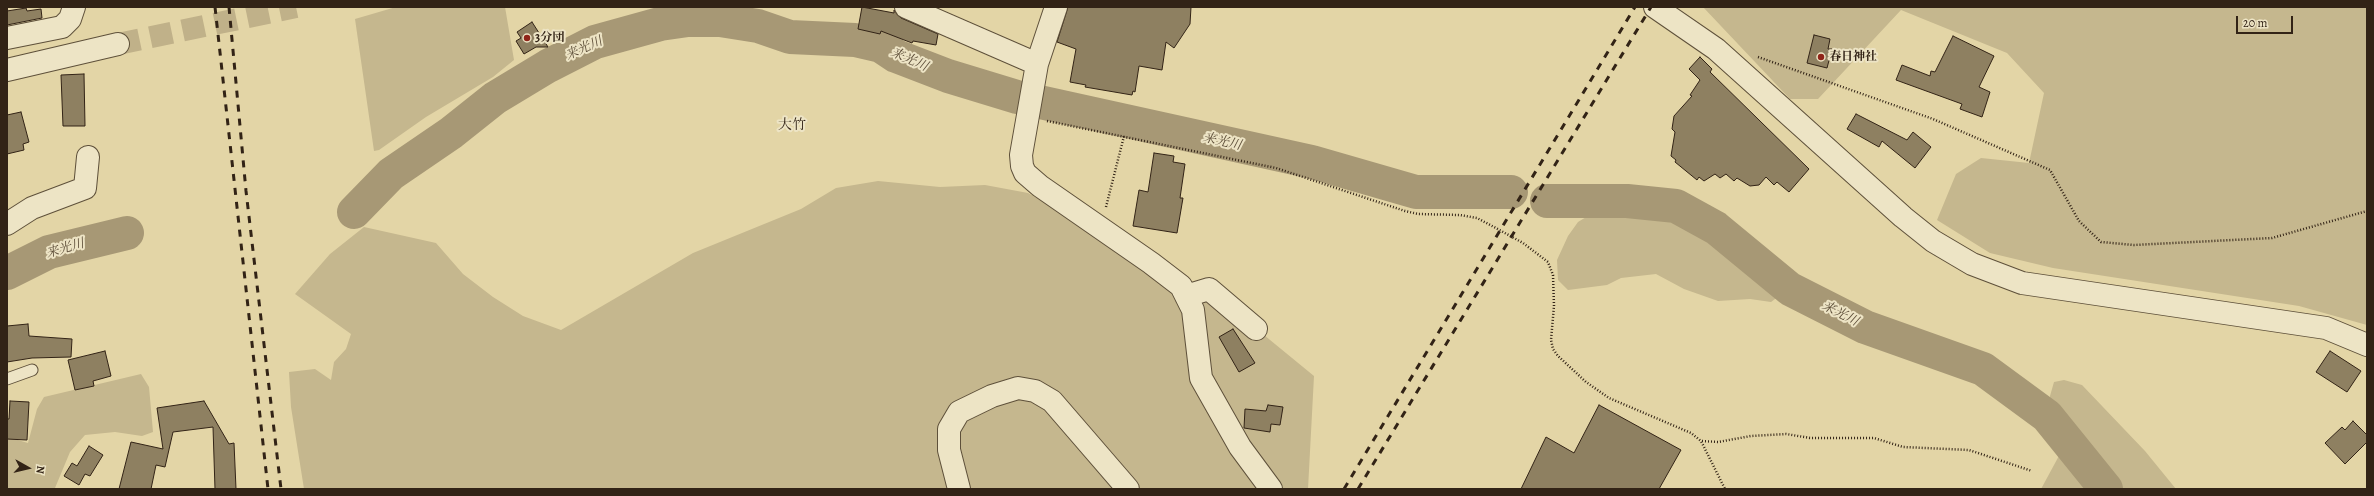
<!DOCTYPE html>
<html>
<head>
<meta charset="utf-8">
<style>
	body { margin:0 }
	#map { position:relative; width:2374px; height:496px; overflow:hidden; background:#e3d5a6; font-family:Alegreya,serif }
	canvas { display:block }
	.frame { position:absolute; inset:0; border:8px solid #322316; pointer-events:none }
	.north { position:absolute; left:8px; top:448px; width:40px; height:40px; -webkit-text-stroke:3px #ede4c5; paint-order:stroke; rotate:98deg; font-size:11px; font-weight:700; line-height:16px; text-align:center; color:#322316 }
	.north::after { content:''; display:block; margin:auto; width:14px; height:18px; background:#322316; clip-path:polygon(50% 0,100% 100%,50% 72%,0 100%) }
	.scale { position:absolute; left:2236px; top:16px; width:57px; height:18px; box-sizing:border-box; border:2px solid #322316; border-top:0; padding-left:5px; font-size:12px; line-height:14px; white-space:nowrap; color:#322316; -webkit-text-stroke:3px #ede4c5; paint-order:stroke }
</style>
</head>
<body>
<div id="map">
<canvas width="2374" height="496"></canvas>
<div class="frame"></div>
<div class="north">N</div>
<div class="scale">20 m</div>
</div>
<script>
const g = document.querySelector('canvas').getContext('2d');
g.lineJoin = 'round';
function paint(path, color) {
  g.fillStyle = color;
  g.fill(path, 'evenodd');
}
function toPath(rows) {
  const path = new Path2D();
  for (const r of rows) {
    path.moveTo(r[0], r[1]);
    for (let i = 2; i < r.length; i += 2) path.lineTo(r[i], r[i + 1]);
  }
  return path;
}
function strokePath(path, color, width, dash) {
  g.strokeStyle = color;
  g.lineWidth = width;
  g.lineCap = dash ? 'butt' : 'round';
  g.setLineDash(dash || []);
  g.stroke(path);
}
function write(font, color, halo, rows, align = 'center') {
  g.font = font + ' Alegreya,"Noto Serif JP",serif';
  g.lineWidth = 4;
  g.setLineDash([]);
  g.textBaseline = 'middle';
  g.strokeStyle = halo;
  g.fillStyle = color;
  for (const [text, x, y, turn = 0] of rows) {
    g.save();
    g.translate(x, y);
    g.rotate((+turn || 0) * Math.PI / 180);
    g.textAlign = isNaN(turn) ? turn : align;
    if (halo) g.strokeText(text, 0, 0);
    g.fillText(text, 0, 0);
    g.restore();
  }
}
const green = toPath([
	[396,7,505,7,514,60,493,77,426,117,379,150,374,151,355,19],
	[1703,7,2367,7,2367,325,2299,306,2053,268,1990,253,1937,220,1956,174,1981,158,2029,163,2044,93,2007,53,1901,10,1818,99,1790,99],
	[878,181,940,187,985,185,1028,193,1242,317,1314,376,1308,489,304,489,291,407,289,372,315,369,331,380,334,362,346,349,351,334,295,294,330,254,364,227,436,243,463,274,493,297,523,316,561,330,693,253,801,209,836,188],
	[1601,208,1621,211,1642,210,1674,217,1693,225,1753,269,1778,291,1779,296,1771,302,1750,299,1718,301,1684,289,1656,274,1621,278,1607,285,1568,290,1558,280,1557,260,1568,236,1578,222],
	[141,374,149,387,153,432,142,436,115,432,85,435,70,452,55,488,7,489,7,437,28,443,37,409,44,397],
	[2064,380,2082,385,2145,451,2176,489,2117,489,2095,466,2077,436,2057,423,2050,407,2050,396,2054,382],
	[2067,441,2115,489,2041,489]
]);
const river = toPath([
	[1547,201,1627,201,1676,206,1716,228,1790,289,1865,327,1983,369,2047,416,2106,489],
	[354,212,391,174,451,133,495,98,548,66,595,42,660,24,688,20,720,20,758,26,790,37,855,40,881,46,896,56,948,76,1017,97,1312,162,1416,192,1511,192],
	[7,273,49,252,127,233]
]);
const building = toPath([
	[862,7,894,13,894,10,901,18,938,34,936,45,913,41,912,43,881,31,880,34,858,29,862,7],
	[1068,7,1191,7,1190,24,1174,48,1166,42,1162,70,1139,66,1135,92,1133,91,1132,95,1085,87,1086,85,1070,82,1076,49,1057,42,1068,7],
	[26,8,27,11,41,9,42,18,7,25,7,11,26,8],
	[532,22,548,47,536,47,524,54,516,41,521,38,517,32,532,22],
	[1814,35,1830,39,1828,49,1832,49,1827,68,1807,63,1814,35],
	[1953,36,1994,56,1979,87,1990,92,1982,117,1960,109,1962,104,1896,80,1902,65,1930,76,1931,71,1935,72,1953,36],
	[1700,57,1712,69,1710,72,1809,169,1789,192,1777,182,1774,185,1766,177,1759,185,1750,186,1737,178,1734,181,1726,174,1720,178,1715,174,1704,181,1699,177,1697,180,1675,162,1676,160,1671,156,1675,132,1672,129,1674,116,1692,96,1690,95,1700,80,1689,69,1700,57],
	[84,74,85,126,63,126,61,75,84,74],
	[21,112,29,142,23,144,24,150,7,154,7,115,21,112],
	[1856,114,1907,140,1913,132,1931,147,1915,168,1882,141,1879,147,1847,129,1856,114],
	[1154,153,1174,156,1173,162,1185,164,1180,198,1183,198,1177,233,1133,226,1139,190,1148,192,1154,153],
	[28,324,29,336,72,339,71,357,32,358,7,362,7,326,28,324],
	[1233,329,1255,363,1239,372,1219,337,1233,329],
	[105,351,111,376,93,381,94,386,75,390,68,360,105,351],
	[2330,351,2361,371,2347,392,2316,372,2330,351],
	[10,401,29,402,27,440,7,439,7,419,9,419,10,401],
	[204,401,229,444,234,443,236,489,215,489,213,427,173,432,165,467,156,465,151,489,119,489,131,442,163,449,157,408,204,401],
	[1268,405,1283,407,1280,425,1271,424,1270,432,1244,428,1245,409,1266,411,1268,405],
	[1599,405,1681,450,1659,489,1521,489,1546,437,1574,453,1599,405],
	[2353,421,2367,435,2367,442,2345,464,2325,443,2342,427,2345,430,2353,421],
	[89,446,103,455,90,476,85,474,79,485,64,476,72,463,77,466,89,446]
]);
const tertiaryTunnel = toPath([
	[118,44,296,7]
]);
const path = toPath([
	[1758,57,1933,119,2050,170,2079,221,2101,242,2134,245,2272,238,2367,211],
	[1047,121,1276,168,1405,211,1418,214,1460,215,1477,218,1494,227,1523,243,1548,262,1553,275,1554,306,1551,340,1553,349,1558,356,1586,382,1609,398,1691,433,1701,441,1725,489],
	[1106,207,1124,136],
	[1702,441,1718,442,1751,436,1786,434,1810,438,1874,438,1903,447,1969,450,2032,471]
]);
const service = toPath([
	[7,379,32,370]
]);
const minor = toPath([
	[906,7,1037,64],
	[1056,7,1037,64,1021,155,1022,166,1025,173,1040,186,1151,263,1181,286,1193,310,1201,378,1240,447,1271,489],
	[7,38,62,27,70,19,74,7],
	[7,224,32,208,85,188,88,157],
	[1186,296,1209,289,1256,329],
	[959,489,949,450,949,429,959,412,992,396,1018,388,1035,391,1052,401,1128,489]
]);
const tertiary = toPath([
	[1655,7,1716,49,1903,217,1933,241,1972,264,2022,283,2326,328,2367,345],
	[7,70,118,44]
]);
const rail = toPath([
	[215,7,268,489],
	[229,7,246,191,281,489],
	[1344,489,1635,7],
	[1358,489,1651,7]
]);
const markers = [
	[527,38,4,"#8f2418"],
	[1821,57,4,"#8f2418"]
];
const poiNames = [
	["3分団",535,38],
	["春日神社",1829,57]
];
const waterNames = [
	["来光川",584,49,-24],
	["来光川",909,60,24],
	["来光川",1222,142,13],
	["来光川",65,249,-16],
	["来光川",1840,314,27]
];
const quarterNames = [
	["大竹",792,126]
];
paint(green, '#c5b78e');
strokePath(river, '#a79875', 34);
paint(building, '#8e8061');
strokePath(building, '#322316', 1);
strokePath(tertiaryTunnel, '#c0b189', 22, [22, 11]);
strokePath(service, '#5e503a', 13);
strokePath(minor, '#5e503a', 24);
strokePath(tertiary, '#5e503a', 24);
strokePath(path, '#322316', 2.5, [1, 2]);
strokePath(service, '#ede4c5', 11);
strokePath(minor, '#ede4c5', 22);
strokePath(tertiary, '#ede4c5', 22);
strokePath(rail, '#322316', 3, [7, 7]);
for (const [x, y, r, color] of markers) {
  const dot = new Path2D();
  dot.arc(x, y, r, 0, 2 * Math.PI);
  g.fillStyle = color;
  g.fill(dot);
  strokePath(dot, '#ede4c5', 1.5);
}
write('bold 12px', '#322316', '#ede4c5', poiNames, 'left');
write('italic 13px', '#5b4c37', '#ede4c5', waterNames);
write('14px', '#322316', '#ede4c5', quarterNames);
</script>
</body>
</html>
